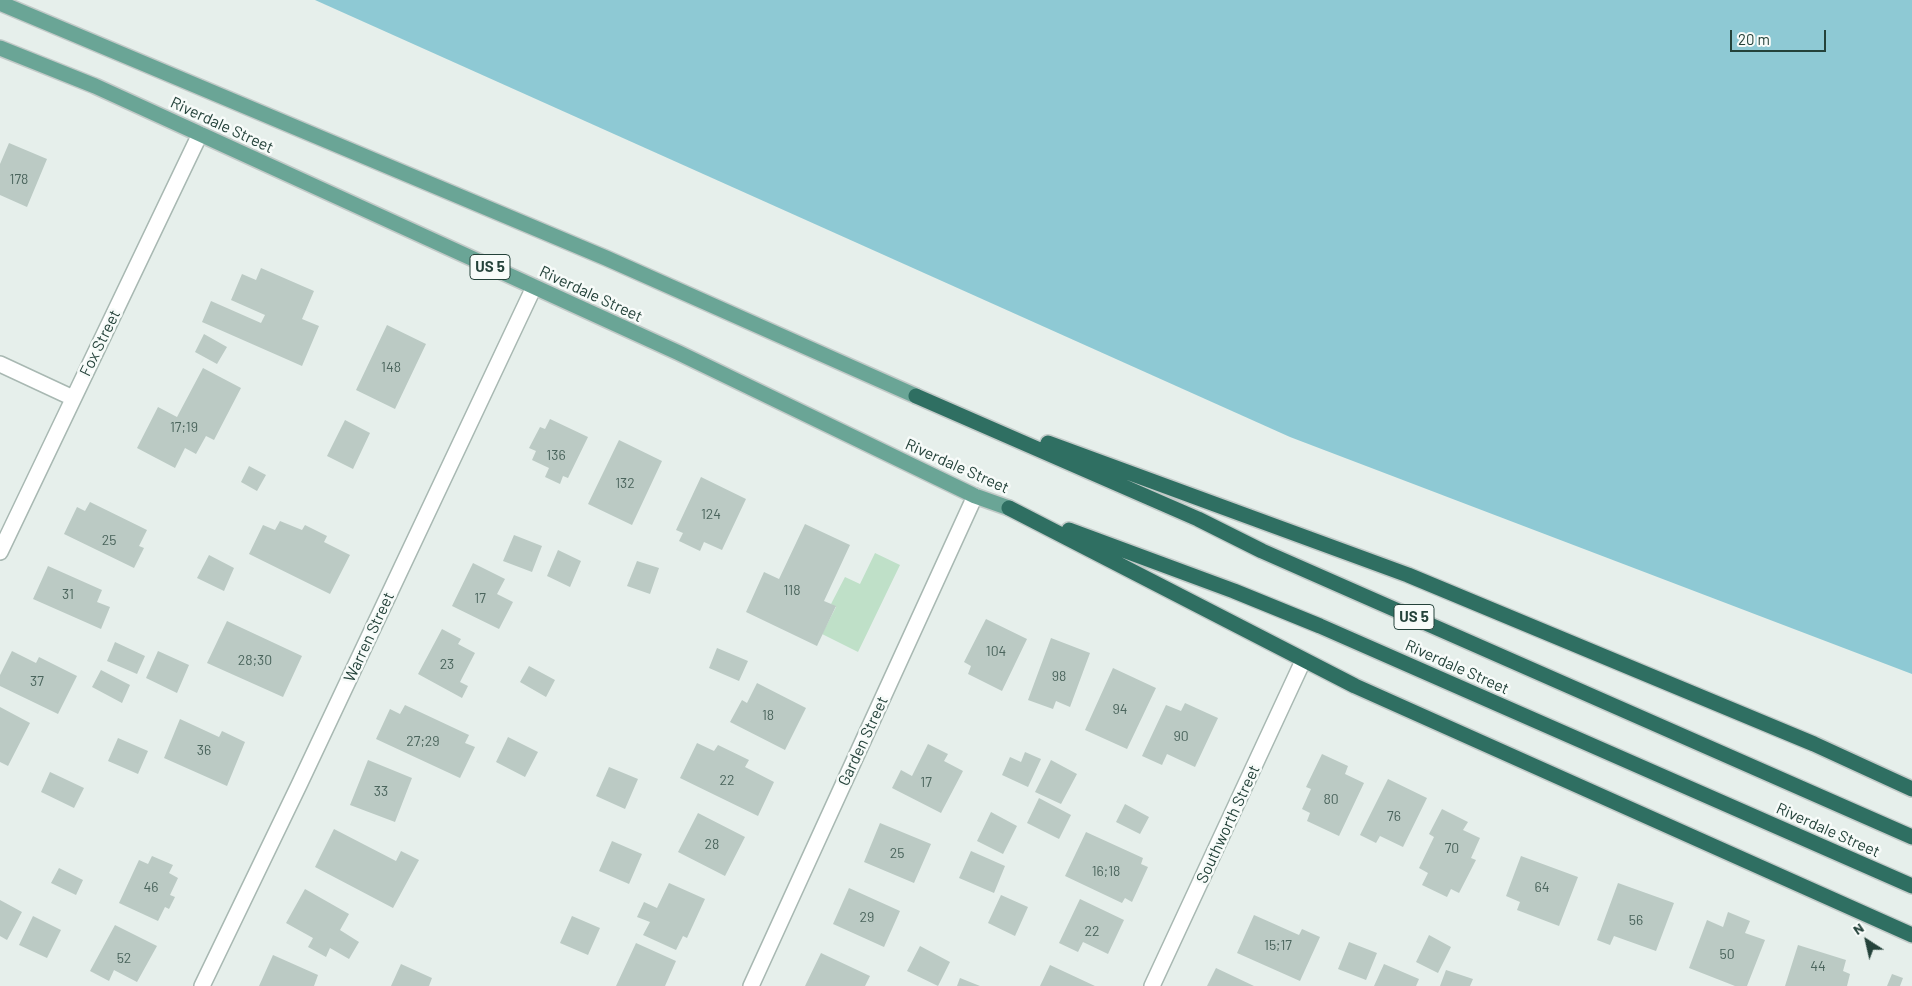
<!DOCTYPE html>
<html>
<head>
<meta charset="utf-8">
<style>
	body { margin:0 }
	#map { position:relative; width:1912px; height:986px; overflow:hidden; background:#e6efeb; font-family:Barlow,sans-serif }
	canvas { display:block }
	.north { position:absolute; left:1842px; top:916px; width:50px; height:50px; -webkit-text-stroke:4px #f7fbf9; paint-order:stroke; rotate:325deg; font-size:14px; font-weight:700; line-height:20px; text-align:center; color:#24423a }
	.north::after { content:''; display:block; margin:auto; width:18px; height:22px; background:#24423a; clip-path:polygon(50% 0,100% 100%,50% 72%,0 100%) }
	.scale { position:absolute; left:1730px; top:30px; width:96px; height:22px; box-sizing:border-box; border:2px solid #24423a; border-top:0; padding-left:6px; font-size:15px; line-height:18px; white-space:nowrap; color:#24423a; -webkit-text-stroke:4px #f7fbf9; paint-order:stroke }
</style>
</head>
<body>
<div id="map">
<canvas width="1912" height="986"></canvas>
<div class="north">N</div>
<div class="scale">20 m</div>
</div>
<script>
const g = document.querySelector('canvas').getContext('2d');
g.lineJoin = 'round';
function paint(path, color) {
  g.fillStyle = color;
  g.fill(path, 'evenodd');
}
function toPath(rows) {
  const path = new Path2D();
  for (const r of rows) {
    path.moveTo(r[0], r[1]);
    for (let i = 2; i < r.length; i += 2) path.lineTo(r[i], r[i + 1]);
  }
  return path;
}
function strokePath(path, color, width, dash) {
  g.strokeStyle = color;
  g.lineWidth = width;
  g.lineCap = dash ? 'butt' : 'round';
  g.setLineDash(dash || []);
  g.stroke(path);
}
function write(font, color, halo, rows, align = 'center') {
  g.font = font + ' Barlow,sans-serif';
  g.lineWidth = 5;
  g.setLineDash([]);
  g.textBaseline = 'middle';
  g.strokeStyle = halo;
  g.fillStyle = color;
  for (const [text, x, y, turn = 0] of rows) {
    g.save();
    g.translate(x, y);
    g.rotate((+turn || 0) * Math.PI / 180);
    g.textAlign = isNaN(turn) ? turn : align;
    if (halo) g.strokeText(text, 0, 0);
    g.fillText(text, 0, 0);
    g.restore();
  }
}
const green = toPath([
	[875,553,900,565,858,652,822,634,836,607,831,604,845,577,860,584]
]);
const water = toPath([
	[315,0,1912,0,1912,674,1290,437]
]);
const building = toPath([
	[9,143,47,159,27,207,0,195,0,164],
	[261,268,314,291,302,319,319,326,302,366,202,322,211,301,261,323,265,315,231,300,242,274,256,280],
	[387,325,426,344,395,409,356,390],
	[204,334,227,347,217,364,195,352],
	[203,368,241,388,214,440,206,436,196,454,185,448,175,468,137,448,158,407,177,417],
	[550,419,588,437,568,478,563,476,560,484,545,477,549,468,532,460,536,451,529,448,540,427,545,429],
	[345,420,370,433,353,469,327,456],
	[619,440,662,461,632,525,588,504],
	[249,466,266,475,257,491,241,482],
	[701,477,746,499,722,550,704,542,700,551,679,541,683,533,676,530],
	[90,502,147,530,139,546,144,548,134,568,64,534,77,507,85,511],
	[280,521,302,530,305,525,327,536,324,542,350,555,330,594,249,554,263,525,275,530],
	[805,524,850,545,824,601,836,606,817,646,746,612,764,572,779,579],
	[514,535,542,546,532,572,503,561],
	[558,550,581,561,570,587,547,576],
	[209,555,234,568,224,591,197,578],
	[637,561,659,568,650,594,627,586],
	[473,563,505,579,497,594,513,602,499,629,452,606],
	[48,566,102,590,97,602,110,607,101,629,33,599],
	[986,619,1027,639,1002,691,968,674,971,666,964,662],
	[227,621,302,656,283,697,207,663],
	[442,629,461,639,458,644,475,653,460,682,468,686,462,698,418,674],
	[1051,638,1090,653,1070,707,1056,701,1053,709,1028,700],
	[115,642,145,656,137,674,107,661],
	[717,648,748,661,739,681,709,668],
	[12,651,36,663,39,657,77,676,58,714,0,686,0,675],
	[158,651,189,665,177,693,146,678],
	[529,666,555,680,546,697,520,682],
	[1113,668,1156,688,1127,749,1085,730],
	[101,670,130,685,122,703,92,687],
	[757,683,806,708,785,750,730,722,742,700,747,703],
	[1185,703,1218,718,1195,767,1167,754,1162,765,1142,756,1166,705,1181,711],
	[405,705,469,735,465,743,475,747,460,778,376,739,390,709,400,714],
	[0,707,30,723,8,766,0,762],
	[180,719,219,737,222,731,245,742,227,786,164,758],
	[508,737,538,752,525,777,496,762],
	[118,738,148,751,138,774,108,761],
	[697,743,714,751,718,745,749,760,745,767,774,782,758,816,680,778],
	[928,744,948,754,944,761,963,771,941,813,892,788,901,770,912,776],
	[1025,752,1041,759,1028,787,1002,775,1010,757,1021,762],
	[1322,754,1348,766,1345,774,1364,783,1339,836,1307,821,1310,813,1302,809,1311,789,1306,787],
	[368,760,412,778,395,822,350,805],
	[1051,760,1077,774,1061,804,1035,792],
	[609,767,638,779,625,809,596,796],
	[50,772,84,788,74,808,41,792],
	[1388,779,1427,798,1403,847,1380,836,1376,843,1360,835],
	[1039,798,1071,815,1059,839,1027,823],
	[1125,804,1149,817,1140,834,1116,822],
	[1442,809,1468,822,1463,830,1480,838,1471,858,1476,860,1459,893,1451,889,1447,897,1422,885,1428,873,1419,868,1434,837,1429,834],
	[991,812,1017,826,1003,854,977,841],
	[698,813,745,837,725,876,678,852],
	[880,823,931,844,914,883,864,862],
	[334,829,396,861,401,851,419,860,393,908,315,867],
	[1086,832,1143,858,1141,864,1148,867,1132,902,1125,898,1122,903,1065,876],
	[612,841,642,854,629,884,599,871],
	[971,851,1005,866,994,893,959,878],
	[152,856,173,865,169,873,178,878,170,895,175,897,169,909,165,907,158,921,119,903,139,860,148,864],
	[1521,856,1578,877,1559,926,1517,910,1520,902,1506,896],
	[59,868,83,880,76,895,51,883],
	[669,883,705,899,687,938,683,936,676,950,643,935,650,922,637,917,644,902,657,908],
	[1618,883,1674,903,1656,951,1614,936,1610,945,1597,940],
	[849,888,900,911,884,947,833,924],
	[305,889,349,914,340,930,359,942,349,959,330,948,326,957,308,947,313,938,286,923],
	[1001,895,1028,907,1015,936,988,923],
	[1080,899,1124,920,1108,954,1083,942,1078,952,1059,943],
	[0,900,22,912,7,940,0,936],
	[1728,912,1750,921,1745,933,1765,940,1747,986,1735,986,1689,968,1707,920,1723,927],
	[1254,915,1299,935,1302,929,1320,937,1300,981,1237,953],
	[33,916,61,930,47,958,19,945],
	[572,916,600,928,588,955,560,943],
	[115,925,157,946,137,982,114,970,109,981,90,971],
	[1429,935,1451,947,1438,973,1416,962],
	[1349,942,1377,953,1366,980,1338,969],
	[636,943,676,961,665,986,616,986],
	[1798,945,1846,960,1843,971,1850,974,1847,986,1785,986],
	[920,946,950,962,938,986,907,971],
	[821,953,870,976,865,986,805,986],
	[273,955,318,975,314,986,259,986],
	[401,964,432,978,429,986,391,986],
	[1384,964,1419,979,1416,986,1374,986],
	[1050,965,1095,986,1040,986],
	[1216,968,1254,986,1207,986],
	[1446,970,1473,979,1470,986,1440,986],
	[1892,974,1903,978,1900,986,1887,986],
	[960,978,980,986,957,986]
]);
const minor = toPath([
	[0,364,73,398],
	[0,552,200,134],
	[202,986,299,785,534,287],
	[751,986,975,496],
	[1152,986,1303,661]
]);
const major = toPath([
	[0,3,606,258,916,396],
	[0,48,95,86,679,353,975,496,1009,508]
]);
const highway = toPath([
	[916,396,1198,519,1262,551,1912,837],
	[1048,443,1408,575,1814,744,1912,789],
	[1009,508,1355,686,1912,935],
	[1069,530,1234,591,1320,626,1912,886]
]);
const numberNames = [
	["178",19,179],
	["148",391,367],
	["17;19",184,427],
	["136",556,455],
	["132",625,483],
	["124",711,514],
	["25",109,540],
	["118",792,590],
	["31",68,594],
	["17",480,598],
	["104",996,651],
	["28;30",255,660],
	["23",447,664],
	["98",1059,676],
	["37",37,681],
	["94",1120,709],
	["18",768,715],
	["90",1181,736],
	["27;29",423,741],
	["36",204,750],
	["22",727,780],
	["17",926,782],
	["33",381,791],
	["80",1331,799],
	["76",1394,816],
	["28",712,844],
	["70",1452,848],
	["25",897,853],
	["16;18",1106,871],
	["46",151,887],
	["64",1542,887],
	["29",867,917],
	["56",1636,920],
	["22",1092,931],
	["15;17",1278,945],
	["50",1727,954],
	["52",124,958],
	["44",1818,966]
];
const shields = [
	[490,267,40],
	[1414,617,40]
];
const shieldNames = [
	["US 5",490,267],
	["US 5",1414,617]
];
const streetNames = [
	["Riverdale Street",222,125,25],
	["Riverdale Street",591,294,25],
	["Fox Street",100,343,-64],
	["Riverdale Street",957,466,24],
	["Warren Street",369,637,-65],
	["Riverdale Street",1457,667,24],
	["Garden Street",863,741,-65],
	["Southworth Street",1228,824,-65],
	["Riverdale Street",1828,830,24]
];
paint(green, '#bfe0c8');
paint(water, '#8ec9d4');
paint(building, '#bbcac4');
strokePath(minor, '#a8b8b2', 18);
strokePath(major, '#c2cac8', 18);
strokePath(highway, '#c2cac8', 18);
strokePath(minor, '#fff', 15);
strokePath(major, '#6aa596', 15);
strokePath(highway, '#2f6f62', 15);
write('14px', '#4a645c', null, numberNames);
for (const [x, y, w] of shields) {
  const box = new Path2D();
  box.roundRect(x - w / 2, y - 12.5, w, 25, 4);
  g.fillStyle = '#f7fbf9';
  g.fill(box);
  strokePath(box, '#24423a', 1);
}
write('bold 15px', '#24423a', null, shieldNames);
write('16px', '#24423a', '#f7fbf9', streetNames);
</script>
</body>
</html>
